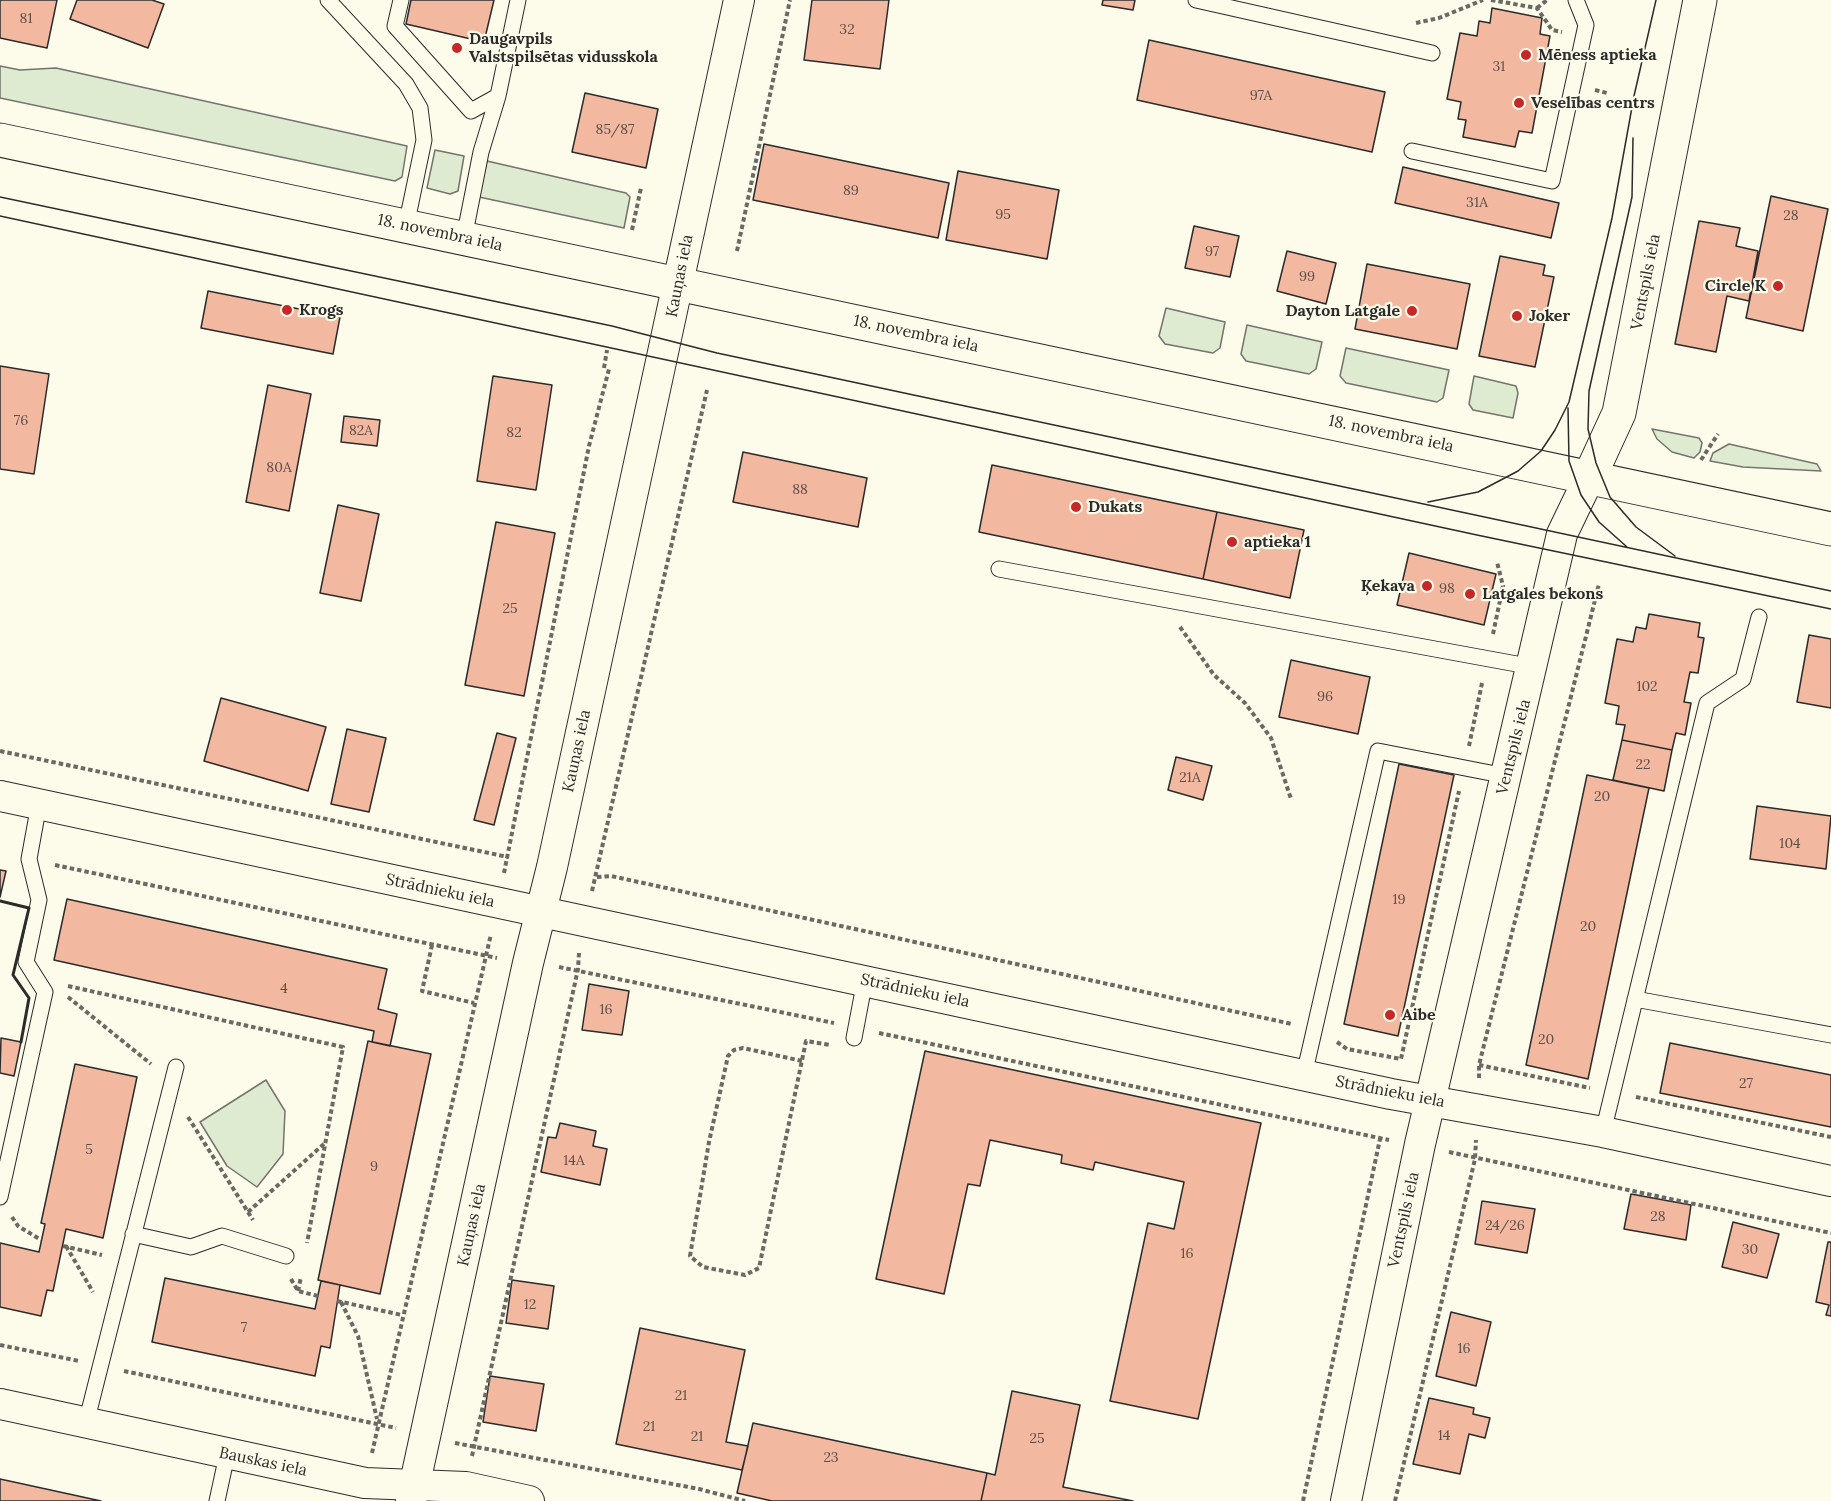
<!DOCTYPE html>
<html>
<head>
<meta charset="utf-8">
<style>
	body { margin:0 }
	canvas { display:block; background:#fdfbea }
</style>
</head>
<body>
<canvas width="1831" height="1501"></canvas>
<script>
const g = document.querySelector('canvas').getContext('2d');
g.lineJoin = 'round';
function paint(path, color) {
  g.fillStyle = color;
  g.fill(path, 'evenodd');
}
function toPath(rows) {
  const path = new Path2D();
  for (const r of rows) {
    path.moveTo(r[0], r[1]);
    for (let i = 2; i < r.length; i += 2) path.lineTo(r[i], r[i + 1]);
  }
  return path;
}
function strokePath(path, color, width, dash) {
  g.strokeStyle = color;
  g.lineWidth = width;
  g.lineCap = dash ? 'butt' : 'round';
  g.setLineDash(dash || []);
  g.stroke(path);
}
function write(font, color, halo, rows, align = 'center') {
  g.font = font + ' Lora,serif';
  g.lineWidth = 4.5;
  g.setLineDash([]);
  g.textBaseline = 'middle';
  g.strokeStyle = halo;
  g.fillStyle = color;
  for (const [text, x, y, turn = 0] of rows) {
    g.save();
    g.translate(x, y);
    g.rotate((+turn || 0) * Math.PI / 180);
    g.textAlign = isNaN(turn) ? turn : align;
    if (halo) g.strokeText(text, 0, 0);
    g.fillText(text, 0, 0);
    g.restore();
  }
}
const green = toPath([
	[0,66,20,70,56,68,407,146,402,177,395,181,0,98,0,66],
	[435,150,464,156,458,191,450,194,427,188,435,150],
	[487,161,626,193,630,197,624,228,479,197,487,161],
	[1166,308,1225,322,1220,348,1213,353,1165,344,1159,336,1166,308],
	[1247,325,1322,342,1316,369,1309,374,1246,361,1241,354,1247,325],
	[1346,348,1449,370,1443,398,1437,402,1346,383,1340,376,1346,348],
	[1474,376,1516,386,1518,393,1513,418,1473,410,1469,404,1474,376],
	[1652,429,1699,438,1702,443,1700,452,1694,458,1672,452,1657,439,1652,429],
	[1729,444,1817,464,1821,471,1743,467,1710,461,1713,453,1729,444],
	[266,1080,285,1111,283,1154,257,1187,227,1166,200,1122,266,1080]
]);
const building = toPath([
	[0,0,57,0,47,48,0,38,0,0],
	[77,0,152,0,164,4,148,48,70,19,77,0],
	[411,0,494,0,484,42,406,24,411,0],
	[812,0,889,0,880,69,804,60,812,0],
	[1103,0,1135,0,1133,10,1102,5,1103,0],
	[1492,8,1542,18,1540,34,1550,36,1532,133,1519,131,1515,147,1463,137,1466,120,1458,119,1461,102,1447,99,1460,33,1477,36,1479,21,1490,23,1492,8],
	[1149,40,1385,92,1372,152,1137,100,1149,40],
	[585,93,658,109,646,168,572,152,585,93],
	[764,144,949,183,938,238,753,200,764,144],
	[1403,167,1559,203,1551,238,1395,203,1403,167],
	[958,171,1059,190,1047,259,946,240,958,171],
	[1771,196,1828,209,1803,331,1746,318,1771,196],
	[1699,221,1740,228,1736,246,1758,251,1749,301,1727,296,1716,352,1675,344,1699,221],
	[1194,226,1239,236,1230,277,1185,268,1194,226],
	[1287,251,1336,263,1326,304,1277,291,1287,251],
	[1500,256,1545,265,1543,275,1554,277,1535,367,1479,356,1500,256],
	[1367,264,1470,284,1457,349,1355,329,1367,264],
	[208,291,340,317,333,354,201,328,208,291],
	[0,366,49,374,34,474,0,469,0,366],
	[493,376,552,385,536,490,477,481,493,376],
	[268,385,311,394,289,511,246,502,268,385],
	[344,416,380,420,377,446,341,442,344,416],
	[743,452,867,478,858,527,733,502,743,452],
	[992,465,1217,512,1203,579,979,532,992,465],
	[338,505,379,514,361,601,320,593,338,505],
	[1217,512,1304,530,1290,598,1203,579,1217,512],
	[496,522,555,533,524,696,465,685,496,522],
	[1409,553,1496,574,1484,625,1397,605,1409,553],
	[1649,614,1700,623,1698,637,1704,638,1698,673,1690,672,1684,702,1691,703,1685,735,1676,733,1672,750,1622,740,1625,725,1616,724,1619,706,1605,703,1617,639,1633,642,1636,627,1646,629,1649,614],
	[1809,635,1831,639,1831,708,1797,702,1809,635],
	[1291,660,1370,677,1358,734,1279,717,1291,660],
	[221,698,326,727,308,791,204,761,221,698],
	[347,729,386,738,369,812,331,804,347,729],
	[497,733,516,738,494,825,474,820,497,733],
	[1622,740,1672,750,1664,791,1613,780,1622,740],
	[1176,757,1212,766,1203,800,1168,790,1176,757],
	[1399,764,1454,775,1398,1036,1344,1024,1399,764],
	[1587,775,1649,788,1588,1079,1526,1065,1587,775],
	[1757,806,1831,816,1826,869,1750,859,1757,806],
	[0,870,6,871,0,897,0,870],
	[67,899,387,969,378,1009,397,1014,390,1046,372,1042,374,1031,54,960,67,899],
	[589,984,629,991,622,1035,582,1030,589,984],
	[1,1038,21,1042,14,1076,0,1073,1,1038],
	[368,1041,431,1054,380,1294,318,1280,368,1041],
	[1670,1043,1831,1075,1831,1127,1660,1093,1670,1043],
	[925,1051,1261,1123,1198,1419,1110,1401,1148,1223,1174,1229,1184,1182,1095,1162,1093,1170,1061,1163,1062,1155,990,1140,980,1186,968,1184,944,1294,876,1279,925,1051],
	[75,1064,137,1077,103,1238,66,1229,53,1291,47,1290,41,1316,0,1307,0,1243,39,1252,45,1224,41,1223,75,1064],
	[560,1123,596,1131,593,1146,607,1149,600,1185,541,1172,548,1137,556,1138,560,1123],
	[1631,1194,1691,1205,1686,1240,1624,1229,1631,1194],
	[1482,1201,1535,1209,1527,1253,1475,1244,1482,1201],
	[1733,1222,1779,1234,1767,1278,1722,1267,1733,1222],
	[1828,1242,1831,1242,1831,1316,1826,1315,1829,1305,1816,1302,1828,1242],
	[165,1278,315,1309,321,1281,340,1285,330,1348,321,1346,315,1376,152,1342,165,1278],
	[512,1280,554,1286,548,1329,506,1323,512,1280],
	[1451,1312,1491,1322,1476,1386,1436,1376,1451,1312],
	[640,1328,745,1350,726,1442,748,1446,742,1470,616,1444,640,1328],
	[490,1376,544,1384,536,1431,483,1422,490,1376],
	[1012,1391,1080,1405,1063,1487,1133,1501,981,1501,987,1473,995,1475,1012,1391],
	[1429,1398,1474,1408,1473,1414,1490,1418,1485,1438,1469,1434,1460,1474,1413,1464,1429,1398],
	[753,1423,987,1473,981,1501,772,1501,737,1493,753,1423],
	[0,1479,101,1501,0,1501,0,1479]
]);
const path = toPath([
	[1491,0,1537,8,1552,30,1562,32],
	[1537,8,1547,0],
	[1416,23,1439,18,1483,0],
	[1595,90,1607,93],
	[632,230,641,188],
	[737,251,790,0],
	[604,368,607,350],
	[1701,460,1718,434],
	[1180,627,1214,675,1245,703,1271,738,1291,799],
	[1493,634,1503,586,1497,562],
	[1469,746,1482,683],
	[0,751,508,857],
	[55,865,497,958],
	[504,873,589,446,609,369],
	[597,877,611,876,1292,1024],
	[592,891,707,390],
	[432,945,422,991,474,1003],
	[559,967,834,1023],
	[68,986,343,1047,307,1243],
	[68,997,151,1064],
	[879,1033,1389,1140],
	[1337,1042,1347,1049,1401,1059,1459,791],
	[802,1061,743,1048,734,1050,728,1056,709,1142,690,1256,703,1267,745,1275,759,1268,806,1041,830,1045],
	[1479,1065,1590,1088],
	[1479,1078,1479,1065,1599,584],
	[1636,1097,1831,1137],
	[188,1117,253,1220],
	[1449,1152,1831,1233],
	[248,1212,326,1142],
	[12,1217,18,1226,41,1240],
	[63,1246,102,1255],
	[66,1246,93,1292],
	[291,1279,298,1291,318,1296],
	[298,1291,301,1277],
	[337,1301,402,1315],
	[341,1302,358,1336,377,1419],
	[0,1345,79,1361],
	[124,1371,396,1428],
	[455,1443,699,1489,745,1501],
	[372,1453,491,934],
	[472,1456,578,969,579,953],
	[1303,1501,1380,1139],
	[1395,1501,1475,1159,1476,1140]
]);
const service = toPath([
	[328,0,406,84,420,108,424,140,406,226],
	[401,0,395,26,471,111,498,96],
	[1196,0,1432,53],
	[1412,151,1552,181,1586,25,1576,0],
	[464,238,481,152,498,96,518,0],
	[999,569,1533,667],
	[1635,999,1831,1035],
	[854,1038,865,980],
	[1304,1075,1378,751,1506,776],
	[1603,1132,1707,703,1743,679,1759,617],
	[0,1197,45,992,26,962,39,900,29,859,39,804],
	[133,1234,191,1247,222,1236,286,1256],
	[86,1423,176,1067],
	[217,1501,227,1455]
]);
const minor = toPath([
	[0,796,1391,1094,1603,1132,1831,1181],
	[0,1404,365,1483,466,1487,529,1501],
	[411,1501,528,963,552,867,739,0],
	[1346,1501,1420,1144,1562,534,1590,476]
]);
const tertiary = toPath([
	[1590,476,1619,413,1700,0]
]);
const primary = toPath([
	[0,140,1831,529]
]);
const tram = toPath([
	[1633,138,1632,197,1589,391,1588,429,1596,463,1610,497,1636,527,1675,556],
	[0,197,612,326,717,353,1831,591],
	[0,216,1477,535,1831,609],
	[1568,408,1569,461,1581,495,1599,522,1627,547],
	[1428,502,1478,492,1518,471,1541,451,1555,430,1569,402,1612,218,1634,96,1656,0]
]);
const wall = toPath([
	[0,901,29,908,13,975,29,998,21,1042]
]);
const markers = [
	[457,48,6,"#c62828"],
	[1526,55,6,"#c62828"],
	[1519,103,6,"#c62828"],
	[1778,286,6,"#c62828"],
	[287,310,6,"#c62828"],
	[1412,311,6,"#c62828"],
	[1517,316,6,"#c62828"],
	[1076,507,6,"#c62828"],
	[1232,542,6,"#c62828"],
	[1427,586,6,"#c62828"],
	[1470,594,6,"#c62828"],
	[1390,1015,6,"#c62828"]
];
const numberNames = [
	["81",26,19],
	["32",847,30],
	["31",1499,67],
	["97A",1261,96],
	["85/87",615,130],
	["89",851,191],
	["31A",1477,203],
	["95",1003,215],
	["28",1791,216],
	["97",1212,252],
	["99",1307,277],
	["76",21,421],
	["82A",361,431],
	["82",514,433],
	["80A",279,468],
	["88",800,490],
	["98",1447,589],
	["25",510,609],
	["102",1647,687],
	["96",1325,697],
	["22",1643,765],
	["21A",1190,778],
	["20",1602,797],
	["104",1790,844],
	["19",1399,900],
	["20",1588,927],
	["4",284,989],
	["16",606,1010],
	["20",1546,1040],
	["27",1746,1084],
	["5",89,1150],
	["14A",574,1161],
	["9",374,1167],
	["28",1658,1217],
	["24/26",1505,1226],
	["30",1750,1250],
	["16",1187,1254],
	["12",530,1305],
	["7",244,1328],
	["16",1464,1349],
	["21",681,1396],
	["21",649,1427],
	["14",1444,1436],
	["21",697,1437],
	["25",1037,1439],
	["23",831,1458]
];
const poiNames = [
	["Daugavpils",469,39],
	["Valstspilsētas vidusskola",469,57],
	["Mēness aptieka",1538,55],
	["Veselības centrs",1531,103],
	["Circle K",1766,286,"right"],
	["Krogs",299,310],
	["Dayton Latgale",1400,311,"right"],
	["Joker",1529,316],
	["Dukats",1088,507],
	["aptieka 1",1244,542],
	["Ķekava",1415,586,"right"],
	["Latgales bekons",1482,594],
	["Aibe",1402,1015]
];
const streetNames = [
	["18. novembra iela",440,233,12],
	["Kauņas iela",680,276,-79],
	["Ventspils iela",1646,282,-79],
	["18. novembra iela",916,334,12],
	["18. novembra iela",1391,434,12],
	["Ventspils iela",1514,747,-76],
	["Kauņas iela",577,751,-78],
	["Strādnieku iela",440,891,12],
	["Strādnieku iela",915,991,12],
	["Strādnieku iela",1390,1092,11],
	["Ventspils iela",1404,1220,-78],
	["Kauņas iela",472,1225,-78],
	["Bauskas iela",263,1462,12]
];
paint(green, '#deebd1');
strokePath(green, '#74746e', 1.5);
paint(building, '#f2b8a0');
strokePath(building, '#2b2b2b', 1.5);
strokePath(service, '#2b2b2b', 17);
strokePath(minor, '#2b2b2b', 32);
strokePath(tertiary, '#2b2b2b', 35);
strokePath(primary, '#2b2b2b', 35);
strokePath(path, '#6a6964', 4, [4.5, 3]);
strokePath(service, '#fdfbea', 15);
strokePath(minor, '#fdfbea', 30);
strokePath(tertiary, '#fdfbea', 33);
strokePath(primary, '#fdfbea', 33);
strokePath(tram, '#2b2b2b', 1.5);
strokePath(wall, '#2b2b2b', 3);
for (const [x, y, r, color] of markers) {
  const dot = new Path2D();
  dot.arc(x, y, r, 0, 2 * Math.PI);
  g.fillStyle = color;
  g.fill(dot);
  strokePath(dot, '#fdfbea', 2);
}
write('14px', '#5d4e48', null, numberNames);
write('bold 16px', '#2b2b2b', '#fdfbea', poiNames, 'left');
write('16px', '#2b2b2b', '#fdfbea', streetNames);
</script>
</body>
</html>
